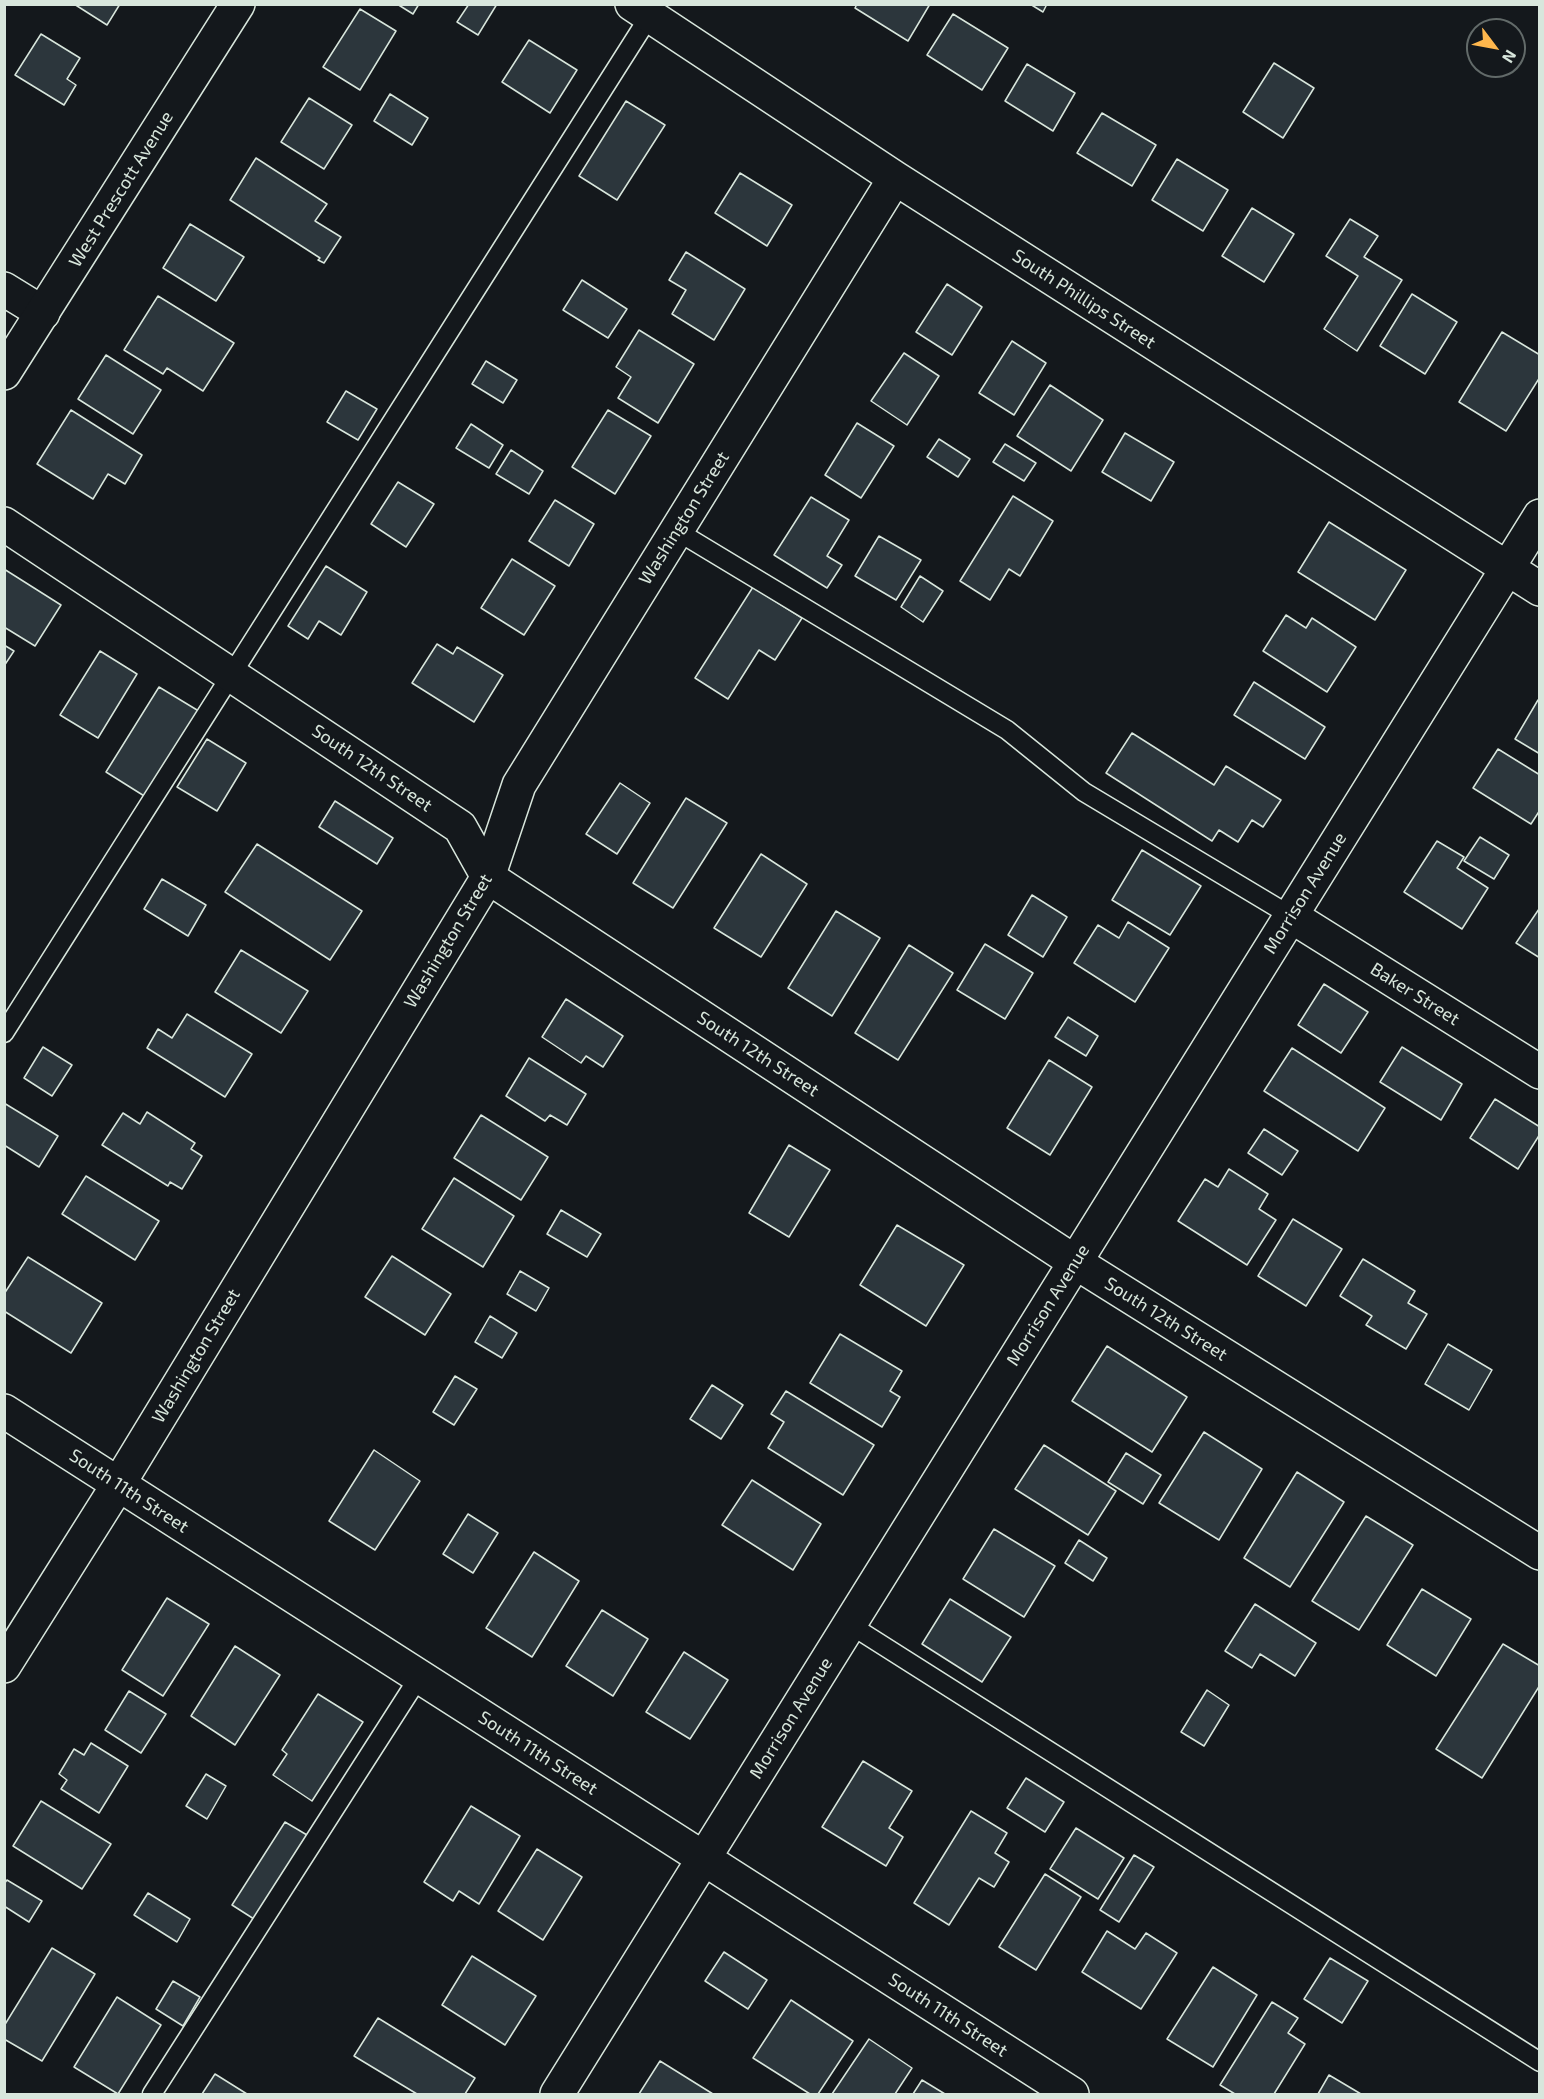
<!DOCTYPE html>
<html>
<head>
<meta charset="utf-8">
<style>
	body { margin:0 }
	#map { position:relative; width:1544px; height:2099px; overflow:hidden; background:#14181c; font-family:"Exo 2",sans-serif }
	canvas { display:block }
	.frame { position:absolute; inset:0; border:6px solid #d8e6dc; pointer-events:none }
	.north { position:absolute; left:1466px; top:18px; width:60px; height:60px; box-sizing:border-box; background:#14181c; border:2px solid #626a69; border-radius:50%; rotate:122deg; font-size:16px; font-weight:700; line-height:24px; text-align:center; color:#d8e6dc }
	.north::after { content:''; display:block; margin:auto; width:21px; height:27px; background:#ffb74d; clip-path:polygon(50% 0,100% 100%,50% 72%,0 100%) }
</style>
</head>
<body>
<div id="map">
<canvas width="1544" height="2099"></canvas>
<div class="frame"></div>
<div class="north">N</div>
</div>
<script>
const g = document.querySelector('canvas').getContext('2d');
g.lineJoin = 'round';
function paint(path, color) {
  g.fillStyle = color;
  g.fill(path, 'evenodd');
}
function toPath(rows) {
  const path = new Path2D();
  for (const r of rows) {
    path.moveTo(r[0], r[1]);
    for (let i = 2; i < r.length; i += 2) path.lineTo(r[i], r[i + 1]);
  }
  return path;
}
function strokePath(path, color, width, dash) {
  g.strokeStyle = color;
  g.lineWidth = width;
  g.lineCap = dash ? 'butt' : 'round';
  g.setLineDash(dash || []);
  g.stroke(path);
}
function write(font, color, halo, rows, align = 'center') {
  g.font = font + ' "Exo 2",sans-serif';
  g.lineWidth = 4.5;
  g.setLineDash([]);
  g.textBaseline = 'middle';
  g.strokeStyle = halo;
  g.fillStyle = color;
  for (const [text, x, y, turn = 0] of rows) {
    g.save();
    g.translate(x, y);
    g.rotate((+turn || 0) * Math.PI / 180);
    g.textAlign = isNaN(turn) ? turn : align;
    if (halo) g.strokeText(text, 0, 0);
    g.fillText(text, 0, 0);
    g.restore();
  }
}
const building = toPath([
	[74,4,120,4,107,25,74,4],
	[397,4,419,4,413,14,397,4],
	[469,4,497,4,478,35,457,22,469,4],
	[857,4,930,4,908,41,855,8,857,4],
	[1030,4,1047,4,1043,12,1030,4],
	[360,9,396,31,360,90,323,67,360,9],
	[953,14,1008,48,982,90,927,55,953,14],
	[41,34,80,58,67,79,76,85,64,105,15,75,41,34],
	[529,40,577,70,550,113,502,82,529,40],
	[1274,63,1314,88,1283,138,1243,112,1274,63],
	[1027,64,1075,93,1053,131,1005,101,1027,64],
	[390,94,428,118,412,145,374,121,390,94],
	[309,98,352,125,324,169,281,142,309,98],
	[626,101,665,125,617,200,579,176,626,101],
	[1102,113,1156,145,1132,186,1077,153,1102,113],
	[256,158,327,204,315,221,341,237,324,263,318,260,320,258,230,200,256,158],
	[1177,159,1228,190,1203,231,1152,200,1177,159],
	[740,173,792,205,767,246,715,213,740,173],
	[1252,208,1294,234,1264,282,1222,256,1252,208],
	[1350,219,1378,236,1364,257,1402,280,1357,351,1324,329,1358,276,1326,256,1350,219],
	[190,224,244,257,216,301,163,268,190,224],
	[686,252,745,289,714,340,672,314,686,290,669,280,686,252],
	[582,280,627,309,608,338,563,310,582,280],
	[947,284,982,307,952,355,916,332,947,284],
	[1412,294,1457,322,1425,374,1380,346,1412,294],
	[158,296,234,343,203,391,167,368,163,374,124,350,158,296],
	[639,330,694,364,658,423,618,398,631,377,616,367,639,330],
	[1502,332,1540,355,1540,377,1506,431,1459,402,1502,332],
	[1012,341,1046,363,1014,415,979,393,1012,341],
	[904,353,939,376,907,425,871,401,904,353],
	[106,355,161,390,133,434,78,399,106,355],
	[486,361,517,380,503,403,472,384,486,361],
	[1050,385,1103,420,1071,471,1017,436,1050,385],
	[346,391,377,409,358,440,327,422,346,391],
	[71,410,142,455,125,484,108,474,93,499,37,464,71,410],
	[608,410,651,436,615,494,572,467,608,410],
	[857,423,894,446,861,498,825,475,857,423],
	[471,424,503,445,489,468,456,448,471,424],
	[1125,433,1174,462,1151,501,1102,472,1125,433],
	[939,439,970,459,958,477,927,457,939,439],
	[1005,444,1036,463,1024,481,993,462,1005,444],
	[511,450,543,471,529,494,496,474,511,450],
	[398,482,434,504,406,547,371,524,398,482],
	[1013,496,1053,521,1020,576,1009,569,990,600,960,581,1013,496],
	[811,497,849,520,827,556,842,565,827,588,774,555,811,497],
	[555,500,594,524,569,566,529,541,555,500],
	[1329,522,1406,570,1375,620,1298,572,1329,522],
	[879,536,921,560,896,600,855,576,879,536],
	[512,559,555,586,524,635,481,608,512,559],
	[326,566,367,592,341,635,319,621,308,639,288,626,326,566],
	[4,569,61,605,35,646,4,627,4,569],
	[920,576,943,591,923,622,901,607,920,576],
	[753,587,802,618,775,660,759,650,728,699,695,678,753,587],
	[1286,615,1306,628,1312,618,1356,647,1327,692,1263,651,1286,615],
	[437,644,453,654,457,647,503,675,474,722,412,683,437,644],
	[4,645,14,651,4,666,4,645],
	[100,651,137,674,98,738,60,715,100,651],
	[1254,682,1325,727,1305,759,1234,715,1254,682],
	[159,687,202,713,149,799,106,772,159,687],
	[1538,700,1540,700,1540,754,1515,739,1538,700],
	[1132,733,1214,785,1226,766,1281,800,1263,827,1252,820,1238,842,1219,830,1212,841,1106,773,1132,733],
	[207,739,246,763,217,811,177,787,207,739],
	[1498,749,1540,775,1540,810,1531,824,1473,788,1498,749],
	[620,783,650,803,617,854,586,834,620,783],
	[686,798,727,823,673,908,633,883,686,798],
	[335,801,393,838,377,864,319,827,335,801],
	[1480,837,1509,855,1494,879,1464,861,1480,837],
	[1437,841,1464,857,1457,868,1488,888,1462,929,1404,892,1437,841],
	[257,844,362,911,330,960,225,892,257,844],
	[1142,850,1201,886,1170,935,1112,900,1142,850],
	[761,854,807,884,761,957,714,928,761,854],
	[162,879,206,905,188,936,144,909,162,879],
	[1032,895,1067,917,1043,957,1008,935,1032,895],
	[1539,909,1540,909,1540,958,1516,943,1539,909],
	[836,911,880,938,832,1016,788,988,836,911],
	[1128,922,1169,948,1135,1002,1074,963,1098,925,1119,938,1128,922],
	[985,944,1033,973,1005,1019,957,990,985,944],
	[909,945,953,973,898,1060,855,1033,909,945],
	[241,950,308,991,281,1033,215,992,241,950],
	[1324,984,1368,1012,1341,1053,1298,1025,1324,984],
	[566,999,623,1036,603,1067,586,1056,581,1063,542,1037,566,999],
	[187,1014,252,1054,225,1097,147,1048,158,1029,172,1038,187,1014],
	[1068,1017,1098,1036,1086,1056,1055,1037,1068,1017],
	[43,1047,72,1065,52,1096,24,1078,43,1047],
	[1402,1047,1462,1084,1441,1120,1380,1082,1402,1047],
	[1292,1048,1385,1108,1358,1151,1264,1091,1292,1048],
	[529,1058,586,1094,567,1125,550,1115,545,1121,506,1096,529,1058],
	[1049,1060,1092,1087,1050,1155,1007,1128,1049,1060],
	[1495,1099,1540,1127,1540,1134,1518,1169,1470,1138,1495,1099],
	[4,1103,58,1136,39,1167,4,1145,4,1103],
	[147,1112,195,1143,191,1149,202,1156,182,1189,170,1182,168,1186,102,1145,123,1113,140,1124,147,1112],
	[481,1115,548,1157,521,1200,454,1158,481,1115],
	[1264,1129,1298,1151,1282,1175,1248,1153,1264,1129],
	[789,1145,830,1170,789,1237,749,1213,789,1145],
	[1229,1169,1268,1194,1259,1209,1276,1220,1247,1265,1178,1221,1205,1179,1218,1187,1229,1169],
	[86,1176,159,1221,135,1260,62,1214,86,1176],
	[454,1178,514,1216,483,1267,422,1229,454,1178],
	[561,1210,601,1234,587,1257,547,1234,561,1210],
	[1293,1219,1342,1249,1306,1306,1258,1276,1293,1219],
	[897,1225,964,1265,926,1326,860,1285,897,1225],
	[392,1256,451,1294,425,1335,365,1297,392,1256],
	[28,1257,102,1303,71,1353,4,1311,4,1294,28,1257],
	[1363,1259,1415,1291,1408,1303,1427,1314,1406,1349,1366,1325,1372,1316,1340,1296,1363,1259],
	[520,1271,549,1288,536,1311,507,1294,520,1271],
	[490,1316,517,1333,502,1358,475,1342,490,1316],
	[840,1334,902,1371,890,1391,900,1397,882,1427,810,1383,840,1334],
	[1448,1344,1492,1370,1469,1410,1425,1384,1448,1344],
	[1107,1346,1187,1397,1152,1452,1072,1401,1107,1346],
	[455,1376,477,1389,454,1425,433,1412,455,1376],
	[712,1385,743,1405,721,1439,690,1419,712,1385],
	[786,1391,874,1445,843,1495,768,1448,784,1422,771,1414,786,1391],
	[1204,1432,1262,1469,1219,1540,1159,1503,1204,1432],
	[1044,1445,1116,1491,1088,1535,1015,1489,1044,1445],
	[374,1450,420,1481,375,1550,329,1521,374,1450],
	[1126,1453,1161,1475,1143,1504,1108,1482,1126,1453],
	[1297,1472,1344,1502,1290,1587,1244,1558,1297,1472],
	[752,1480,821,1524,793,1570,722,1525,752,1480],
	[468,1514,498,1533,473,1573,443,1554,468,1514],
	[1366,1516,1413,1545,1359,1630,1312,1601,1366,1516],
	[994,1529,1055,1566,1024,1617,963,1579,994,1529],
	[1079,1540,1107,1558,1093,1581,1065,1563,1079,1540],
	[534,1552,579,1581,532,1657,486,1628,534,1552],
	[1422,1589,1471,1619,1436,1676,1387,1645,1422,1589],
	[167,1598,209,1624,163,1696,122,1670,167,1598],
	[950,1599,1011,1637,982,1682,922,1644,950,1599],
	[1255,1604,1316,1643,1295,1676,1260,1654,1252,1668,1225,1651,1255,1604],
	[602,1610,648,1639,613,1696,566,1666,602,1610],
	[1503,1644,1540,1666,1540,1685,1482,1778,1436,1749,1503,1644],
	[235,1646,280,1675,235,1745,191,1716,235,1646],
	[684,1652,728,1680,690,1739,646,1712,684,1652],
	[1207,1690,1229,1705,1204,1746,1181,1732,1207,1690],
	[129,1691,166,1714,141,1753,105,1730,129,1691],
	[318,1694,363,1722,312,1801,273,1775,287,1754,282,1750,318,1694],
	[91,1743,128,1766,99,1813,61,1789,67,1780,59,1774,74,1749,84,1755,91,1743],
	[863,1761,912,1791,889,1828,903,1837,886,1866,822,1827,863,1761],
	[206,1774,226,1786,207,1819,186,1806,206,1774],
	[1026,1778,1064,1802,1045,1832,1007,1808,1026,1778],
	[41,1801,111,1844,82,1889,13,1846,41,1801],
	[471,1806,520,1836,479,1904,459,1891,453,1901,424,1882,471,1806],
	[971,1811,1007,1833,995,1853,1009,1862,994,1887,979,1878,949,1925,914,1903,971,1811],
	[285,1822,307,1835,254,1919,232,1905,285,1822],
	[1076,1828,1124,1858,1098,1899,1050,1869,1076,1828],
	[537,1849,582,1877,543,1940,498,1911,537,1849],
	[1134,1855,1154,1867,1119,1922,1100,1910,1134,1855],
	[1045,1874,1081,1897,1036,1970,999,1947,1045,1874],
	[7,1880,42,1901,29,1922,4,1906,4,1884,7,1880],
	[148,1893,190,1919,177,1942,134,1915,148,1893],
	[1107,1931,1135,1949,1146,1933,1177,1953,1141,2009,1082,1972,1107,1931],
	[52,1948,95,1974,42,2061,4,2039,4,2026,52,1948],
	[724,1952,767,1980,748,2009,705,1981,724,1952],
	[472,1956,536,1996,505,2045,442,2005,472,1956],
	[1330,1958,1368,1981,1342,2023,1304,1999,1330,1958],
	[1213,1967,1257,1995,1213,2067,1167,2039,1213,1967],
	[173,1981,200,1997,183,2026,156,2009,173,1981],
	[117,1997,161,2025,118,2094,74,2067,117,1997],
	[791,2000,853,2041,818,2094,810,2094,753,2058,791,2000],
	[1272,2002,1298,2018,1288,2033,1305,2044,1274,2094,1235,2094,1220,2085,1272,2002],
	[378,2018,475,2078,465,2094,417,2094,354,2056,378,2018],
	[869,2039,912,2068,895,2094,832,2094,869,2039],
	[660,2061,713,2094,639,2094,660,2061],
	[215,2074,247,2094,202,2094,215,2074],
	[1329,2075,1361,2094,1318,2094,1329,2075],
	[922,2080,945,2094,913,2094,922,2080]
]);
const service = toPath([
	[677,531,1007,730,1084,792,1291,916],
	[4,1033,654,9],
	[849,1624,1540,2062],
	[152,2094,419,1677]
]);
const minor = toPath([
	[632,4,895,178,1540,589],
	[4,289,43,313],
	[4,524,460,827,488,877,1075,1262,1540,1553],
	[1291,916,1540,1072],
	[4,1411,1072,2094],
	[4,1666,118,1485,488,877,519,785,895,178],
	[557,2094,1540,516]
]);
const tertiary = toPath([
	[4,373,238,4]
]);
const streetNames = [
	["West Prescott Avenue",121,189,-58],
	["South Phillips Street",1084,299,33],
	["Washington Street",684,518,-58],
	["South 12th Street",372,768,34],
	["Morrison Avenue",1305,893,-58],
	["Washington Street",448,941,-59],
	["Baker Street",1415,994,32],
	["South 12th Street",758,1054,33],
	["Morrison Avenue",1048,1305,-58],
	["South 12th Street",1166,1319,32],
	["Washington Street",196,1356,-59],
	["South 11th Street",129,1491,33],
	["Morrison Avenue",791,1718,-58],
	["South 11th Street",538,1753,33],
	["South 11th Street",948,2015,33]
];
paint(building, '#2c363c');
strokePath(building, '#d8e6dc', 1.5);
strokePath(service, '#d8e6dc', 21);
strokePath(minor, '#d8e6dc', 36);
strokePath(tertiary, '#d8e6dc', 36);
strokePath(service, '#14181c', 18);
strokePath(minor, '#14181c', 33);
strokePath(tertiary, '#14181c', 33);
write('18px', '#d8e6dc', '#14181c', streetNames);
</script>
</body>
</html>
